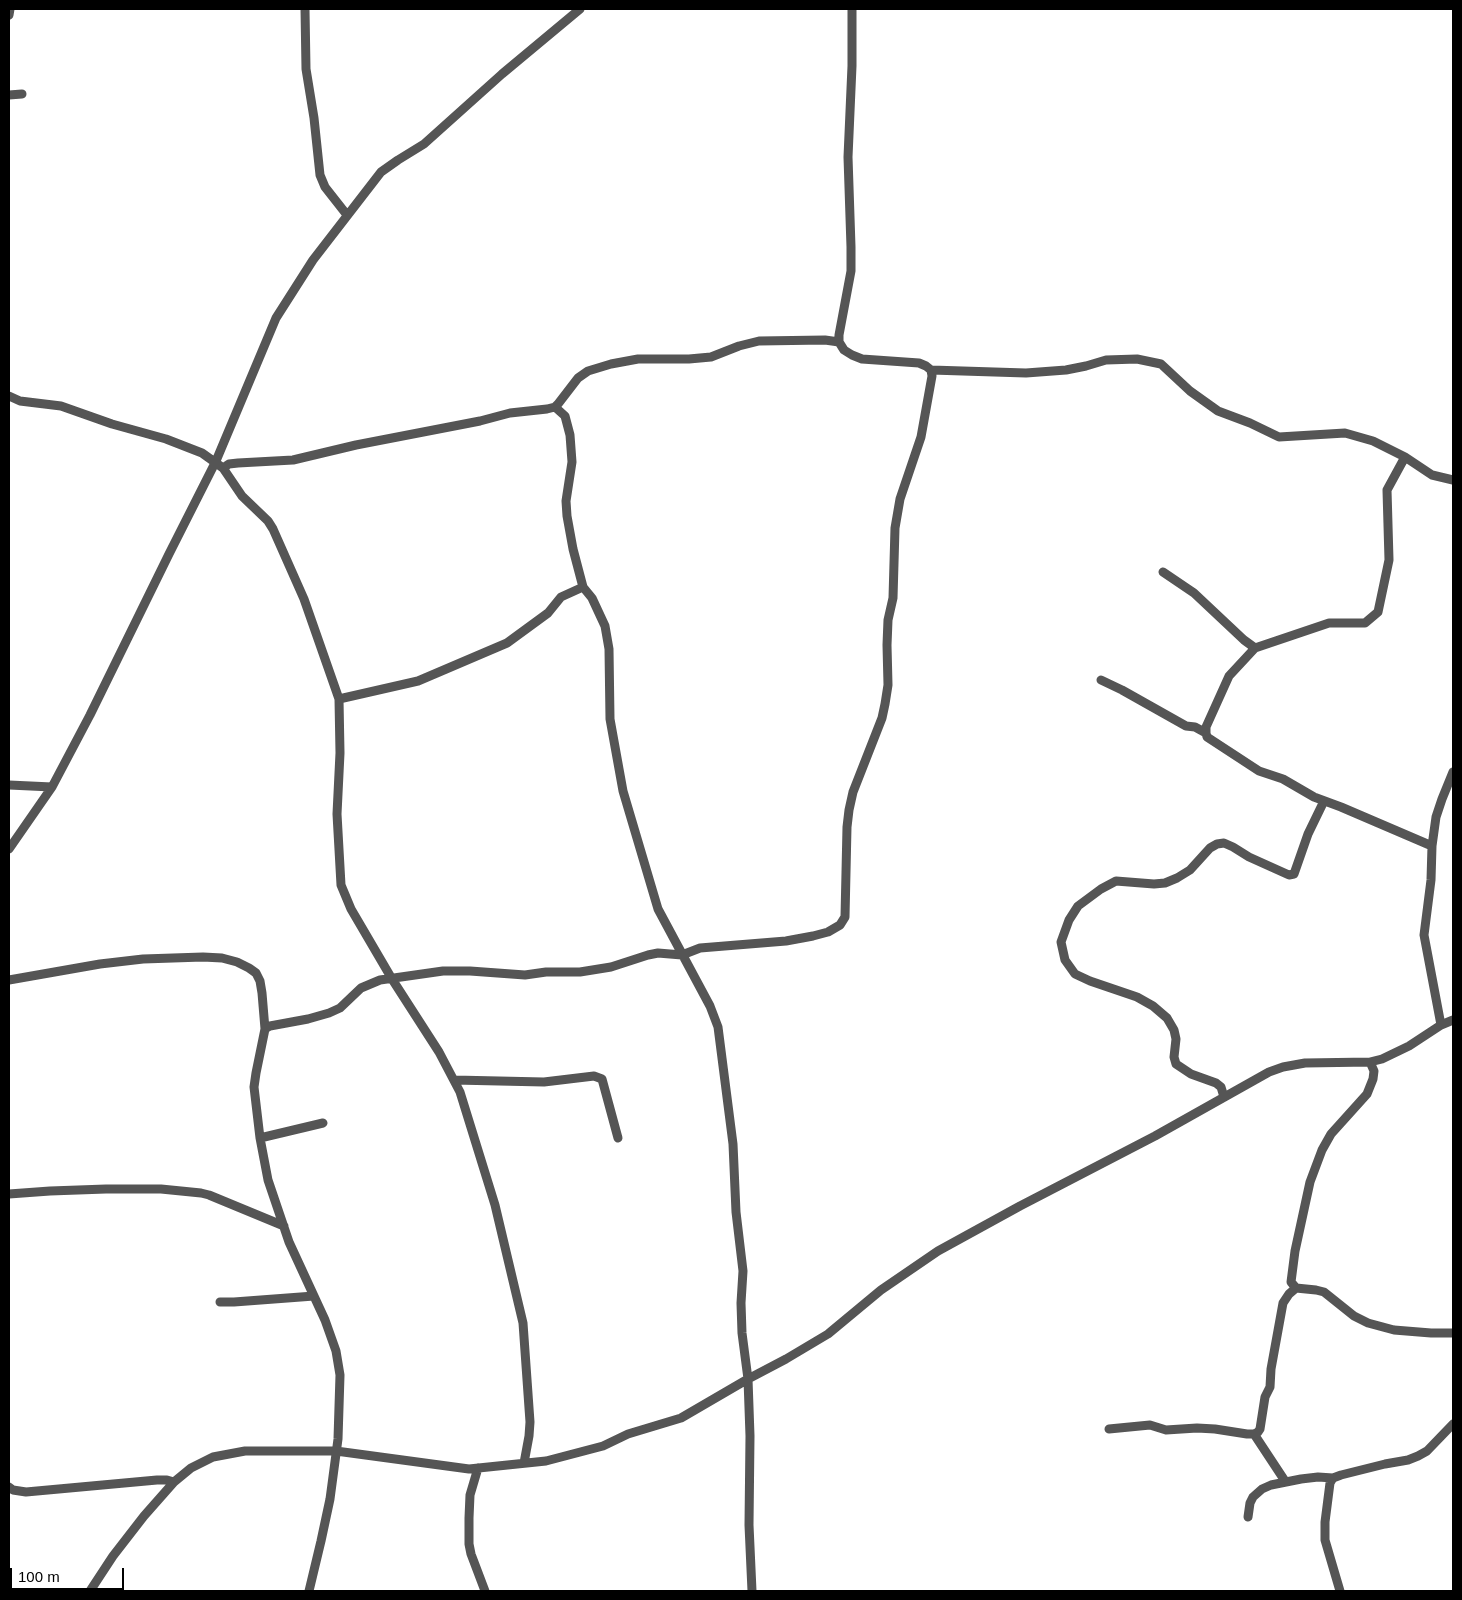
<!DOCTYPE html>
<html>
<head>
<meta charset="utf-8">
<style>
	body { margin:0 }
	#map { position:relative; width:1462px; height:1600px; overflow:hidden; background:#fff; font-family:Arial,sans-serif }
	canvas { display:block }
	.frame { position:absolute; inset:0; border:10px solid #000; pointer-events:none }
	.scale { position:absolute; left:10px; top:1568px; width:114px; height:22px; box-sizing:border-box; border:2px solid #000; border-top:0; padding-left:6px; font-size:15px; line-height:18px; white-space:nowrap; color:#000; -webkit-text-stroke:4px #fff; paint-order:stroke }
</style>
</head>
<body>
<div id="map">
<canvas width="1462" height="1600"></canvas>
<div class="frame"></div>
<div class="scale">100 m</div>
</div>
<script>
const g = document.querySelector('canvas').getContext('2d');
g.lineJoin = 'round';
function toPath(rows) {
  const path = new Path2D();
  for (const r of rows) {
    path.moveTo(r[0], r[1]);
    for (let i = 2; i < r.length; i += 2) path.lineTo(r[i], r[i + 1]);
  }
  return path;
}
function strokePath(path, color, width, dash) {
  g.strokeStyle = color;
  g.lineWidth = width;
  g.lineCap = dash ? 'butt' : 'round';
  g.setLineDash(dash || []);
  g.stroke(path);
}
const minor = toPath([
	[305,9,306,69,314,118,320,175,325,187,347,215],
	[9,15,10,9],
	[9,95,22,94],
	[931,370,1026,373,1066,370,1086,366,1106,360,1137,359,1161,364,1190,391,1218,411,1250,423,1279,437,1345,433,1373,441,1405,457,1432,475,1453,480],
	[9,396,20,401,61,406,112,424,166,439,202,453,223,468,242,496,268,521,273,529,304,599,339,699,340,753,337,814,341,885,351,909,392,979,439,1052,460,1092,495,1205,523,1323,530,1422,529,1436,524,1463],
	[555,407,565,416,570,435,572,462,566,501,567,516,573,549,583,587,592,598,605,626,609,649,610,719,623,791,658,909,710,1006,718,1027,733,1144,736,1212,743,1271,741,1303,742,1333,748,1379,750,1436,749,1525,752,1591],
	[1405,457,1387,490,1389,560,1378,612,1365,623,1329,623,1255,648,1229,676,1206,727,1206,733,1207,737,1259,771,1283,779,1314,797,1341,807,1432,846],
	[223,468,229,464,238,463,293,460,356,445,480,421,510,413,547,409,555,407,558,404,578,378,588,371,611,364,638,359,689,359,711,357,739,346,759,341,825,340,839,342],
	[1163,572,1194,593,1244,640,1255,648],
	[1101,680,1122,690,1186,726,1195,727,1206,733],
	[339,699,418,681,507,643,548,613,561,597,583,587],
	[9,785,52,787],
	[9,849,52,787,90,715,169,554,216,461,276,318,313,260,381,172,398,160,424,144,502,74,580,9],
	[9,980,100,964,143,959,203,957,222,958,237,962,249,968,256,973,260,981,262,993,265,1029,256,1073,254,1087,260,1138,268,1180,289,1242,325,1320,336,1351,340,1375,338,1439,330,1499,321,1541,309,1591],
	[1441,1025,1424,935,1431,880,1432,846,1436,817,1442,799,1453,772],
	[265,1029,270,1026,308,1019,329,1013,340,1008,361,988,380,980,443,971,470,971,525,975,546,972,580,972,611,967,648,955,658,953,682,955,700,948,786,941,813,936,828,932,840,925,845,917,847,827,849,810,853,792,882,718,885,704,888,685,887,645,888,620,893,598,895,528,900,499,921,437,932,376,931,370,926,366,919,363,862,359,852,355,844,350,839,342,839,335,851,271,851,247,848,157,852,66,852,9],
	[1370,1062,1374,1071,1373,1079,1367,1094,1331,1134,1322,1150,1310,1182,1295,1251,1291,1282,1296,1288,1316,1290,1324,1292,1354,1316,1368,1323,1394,1330,1431,1333,1453,1333],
	[454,1080,544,1082,594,1076,602,1079,618,1138],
	[1224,1097,1221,1087,1216,1083,1191,1074,1176,1064,1174,1057,1176,1039,1174,1030,1167,1018,1153,1006,1137,997,1090,981,1075,974,1065,960,1061,942,1069,920,1078,906,1101,889,1116,881,1154,884,1165,883,1177,878,1190,870,1210,848,1217,844,1224,843,1233,847,1249,857,1289,875,1294,874,1308,834,1324,801],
	[260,1138,323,1123],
	[9,1194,50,1191,106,1189,161,1189,201,1193,209,1195,284,1226],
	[220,1302,234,1302,314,1296],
	[1109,1429,1150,1425,1166,1430,1197,1428,1215,1429,1247,1434,1254,1434,1258,1432,1260,1429,1265,1397,1270,1387,1271,1369,1283,1303,1289,1294,1296,1288],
	[1254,1434,1285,1481],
	[478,1468,470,1495,469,1518,469,1544,471,1554,485,1591],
	[9,1487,13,1490,26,1492,157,1480,167,1480,174,1482],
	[1248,1517,1250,1503,1253,1497,1262,1489,1271,1485,1301,1479,1318,1477,1333,1478],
	[90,1591,113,1556,144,1516,174,1482,191,1468,213,1457,245,1451,336,1451,469,1469,546,1461,603,1446,628,1434,681,1418,748,1379,786,1359,828,1334,881,1290,938,1251,1020,1206,1155,1136,1269,1072,1283,1067,1305,1063,1370,1062,1382,1059,1409,1046,1441,1025,1453,1020],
	[1340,1591,1325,1540,1325,1522,1330,1483,1333,1478,1341,1475,1385,1464,1408,1460,1418,1456,1427,1451,1453,1424]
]);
strokePath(minor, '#555', 9);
</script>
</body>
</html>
